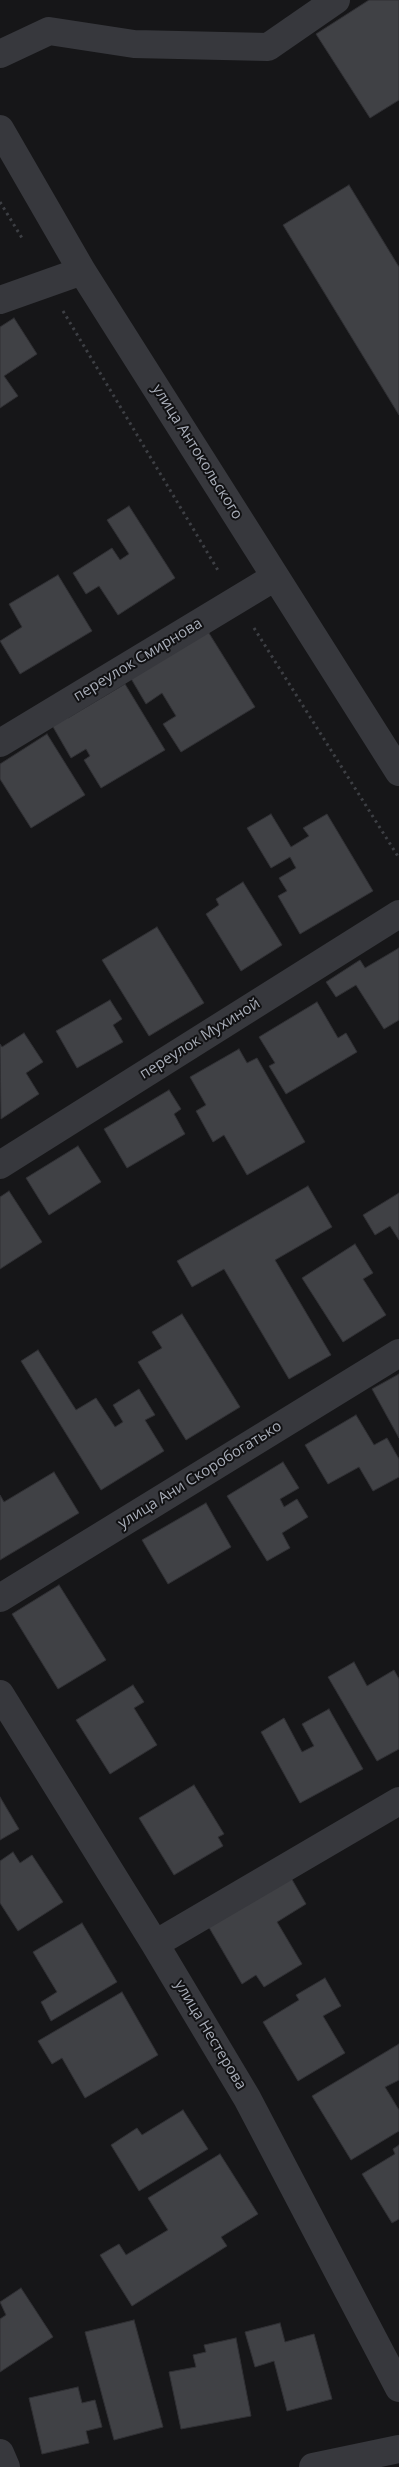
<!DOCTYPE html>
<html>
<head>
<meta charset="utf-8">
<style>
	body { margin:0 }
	canvas { display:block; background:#161618 }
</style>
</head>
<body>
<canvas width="399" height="2467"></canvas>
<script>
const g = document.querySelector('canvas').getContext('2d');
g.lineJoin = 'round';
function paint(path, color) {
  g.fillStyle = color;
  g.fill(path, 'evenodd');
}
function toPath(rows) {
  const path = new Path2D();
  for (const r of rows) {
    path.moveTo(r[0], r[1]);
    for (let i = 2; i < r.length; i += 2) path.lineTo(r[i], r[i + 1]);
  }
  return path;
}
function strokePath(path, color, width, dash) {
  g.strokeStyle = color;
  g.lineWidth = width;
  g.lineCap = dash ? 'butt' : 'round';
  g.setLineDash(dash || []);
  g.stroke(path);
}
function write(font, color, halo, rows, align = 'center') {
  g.font = font + ' "Open Sans",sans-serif';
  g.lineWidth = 4;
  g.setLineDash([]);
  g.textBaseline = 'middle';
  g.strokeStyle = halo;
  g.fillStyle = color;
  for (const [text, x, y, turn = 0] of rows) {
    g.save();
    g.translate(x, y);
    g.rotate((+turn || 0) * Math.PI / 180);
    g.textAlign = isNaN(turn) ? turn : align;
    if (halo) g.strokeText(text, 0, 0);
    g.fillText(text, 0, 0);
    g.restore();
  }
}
const building = toPath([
	[369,0,399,0,399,100,370,118,316,34,369,0],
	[349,185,399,267,399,415,283,225,349,185],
	[14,318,37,354,4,376,18,396,0,408,0,327,14,318],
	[129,506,175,578,118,615,99,586,86,594,73,573,112,548,120,560,129,554,107,520,129,506],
	[58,575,92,631,20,674,0,641,22,627,9,604,58,575],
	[207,630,255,707,181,752,163,724,176,716,162,693,146,704,126,670,207,630],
	[125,684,165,750,101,788,84,760,90,756,86,749,71,758,45,713,60,704,68,718,125,684],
	[47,734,85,795,31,828,0,779,0,764,47,734],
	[271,814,291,847,309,836,303,828,327,814,373,891,300,934,278,896,287,891,279,878,296,868,290,857,271,868,247,828,271,814],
	[243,882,282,945,241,971,206,914,219,905,216,899,243,882],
	[157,927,204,1003,149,1036,102,960,157,927],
	[399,948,399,1020,384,1029,356,985,336,997,326,982,360,960,365,968,399,948],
	[110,1000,122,1019,113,1025,123,1042,77,1068,56,1031,110,1000],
	[317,1002,338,1038,346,1033,357,1052,286,1094,269,1066,275,1063,259,1037,317,1002],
	[24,1033,43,1062,26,1073,39,1094,1,1119,0,1044,2,1047,24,1033],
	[239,1049,247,1063,257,1058,305,1142,247,1175,224,1135,213,1142,196,1111,206,1105,190,1077,239,1049],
	[169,1090,181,1109,174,1114,185,1134,127,1168,104,1129,169,1090],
	[78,1146,101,1182,49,1215,26,1178,78,1146],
	[308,1186,332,1227,275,1260,331,1355,289,1379,224,1269,192,1287,177,1261,308,1186],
	[9,1191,42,1242,0,1269,0,1197,9,1191],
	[399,1193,399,1240,390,1226,375,1235,363,1215,399,1193],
	[355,1244,373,1273,363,1279,386,1315,343,1342,302,1278,355,1244],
	[182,1314,240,1407,186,1440,138,1362,162,1348,152,1332,182,1314],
	[38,1350,76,1410,96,1398,115,1427,123,1422,113,1405,139,1389,155,1415,145,1420,164,1451,101,1490,21,1361,38,1350],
	[399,1374,399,1438,372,1389,399,1374],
	[356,1415,374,1445,387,1438,399,1459,399,1477,373,1491,359,1467,328,1484,305,1445,356,1415],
	[283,1462,299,1488,280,1499,284,1507,297,1499,308,1517,282,1533,290,1548,267,1561,227,1496,283,1462],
	[54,1472,79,1513,0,1560,0,1495,4,1502,54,1472],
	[206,1503,231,1547,168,1584,142,1540,206,1503],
	[59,1585,106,1660,58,1689,12,1614,59,1585],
	[354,1662,367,1686,394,1670,399,1679,399,1749,377,1761,328,1677,354,1662],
	[133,1685,144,1702,134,1708,157,1745,110,1774,76,1720,133,1685],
	[329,1709,363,1769,300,1803,261,1732,284,1718,302,1752,314,1746,302,1724,329,1709],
	[194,1785,224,1834,218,1837,223,1846,174,1875,139,1818,194,1785],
	[0,1797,19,1829,0,1840,0,1797],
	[13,1852,20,1863,32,1855,63,1902,18,1931,0,1903,0,1861,13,1852],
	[290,1876,306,1904,277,1922,302,1964,264,1987,256,1975,242,1984,207,1924,290,1876],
	[82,1923,117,1982,51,2021,41,2002,57,1992,33,1952,82,1923],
	[325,1978,341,2006,323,2016,345,2053,298,2081,263,2022,299,2000,296,1995,325,1978],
	[122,1992,158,2055,85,2098,62,2058,52,2064,38,2041,122,1992],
	[399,2044,399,2080,385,2087,399,2110,399,2131,351,2160,312,2096,399,2044],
	[183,2110,208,2149,139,2191,111,2145,137,2128,142,2135,183,2110],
	[399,2145,399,2219,392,2223,362,2174,395,2154,393,2149,399,2145],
	[220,2154,258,2214,221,2237,227,2246,132,2306,100,2255,119,2244,126,2255,168,2230,148,2198,220,2154],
	[21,2288,53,2337,0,2372,0,2319,6,2315,0,2302,21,2288],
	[134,2320,163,2427,114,2440,85,2332,134,2320],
	[280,2323,285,2342,314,2334,332,2399,287,2411,274,2361,255,2367,245,2332,280,2323],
	[236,2338,251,2416,181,2429,169,2372,196,2367,193,2355,206,2352,204,2345,236,2338],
	[78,2387,82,2403,95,2400,102,2427,86,2431,89,2443,42,2454,29,2398,78,2387]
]);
const path = toPath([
	[0,202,22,238],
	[63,311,219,572],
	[254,628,399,858]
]);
const minor = toPath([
	[0,54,49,31,134,44,268,47,336,0],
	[0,129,82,271,399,772],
	[0,300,82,271],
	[0,743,275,577],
	[0,1165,399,914],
	[0,1598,399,1353],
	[0,1694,155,1944,247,2098,399,2388],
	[155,1944,399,1801],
	[0,2453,6,2467],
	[313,2467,399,2449]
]);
const streetNames = [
	["улица Антокольского",197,452,58],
	["переулок Смирнова",138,660,-31],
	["переулок Мухиной",200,1039,-32],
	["улица Ани Скоробогатько",200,1475,-32],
	["улица Нестерова",210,2035,59]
];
paint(building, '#404145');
strokePath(building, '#303034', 1);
strokePath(path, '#3d3f44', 3, [2.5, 4]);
strokePath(minor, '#37383d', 28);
write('15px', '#a8adb8', '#111113', streetNames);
</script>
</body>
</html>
